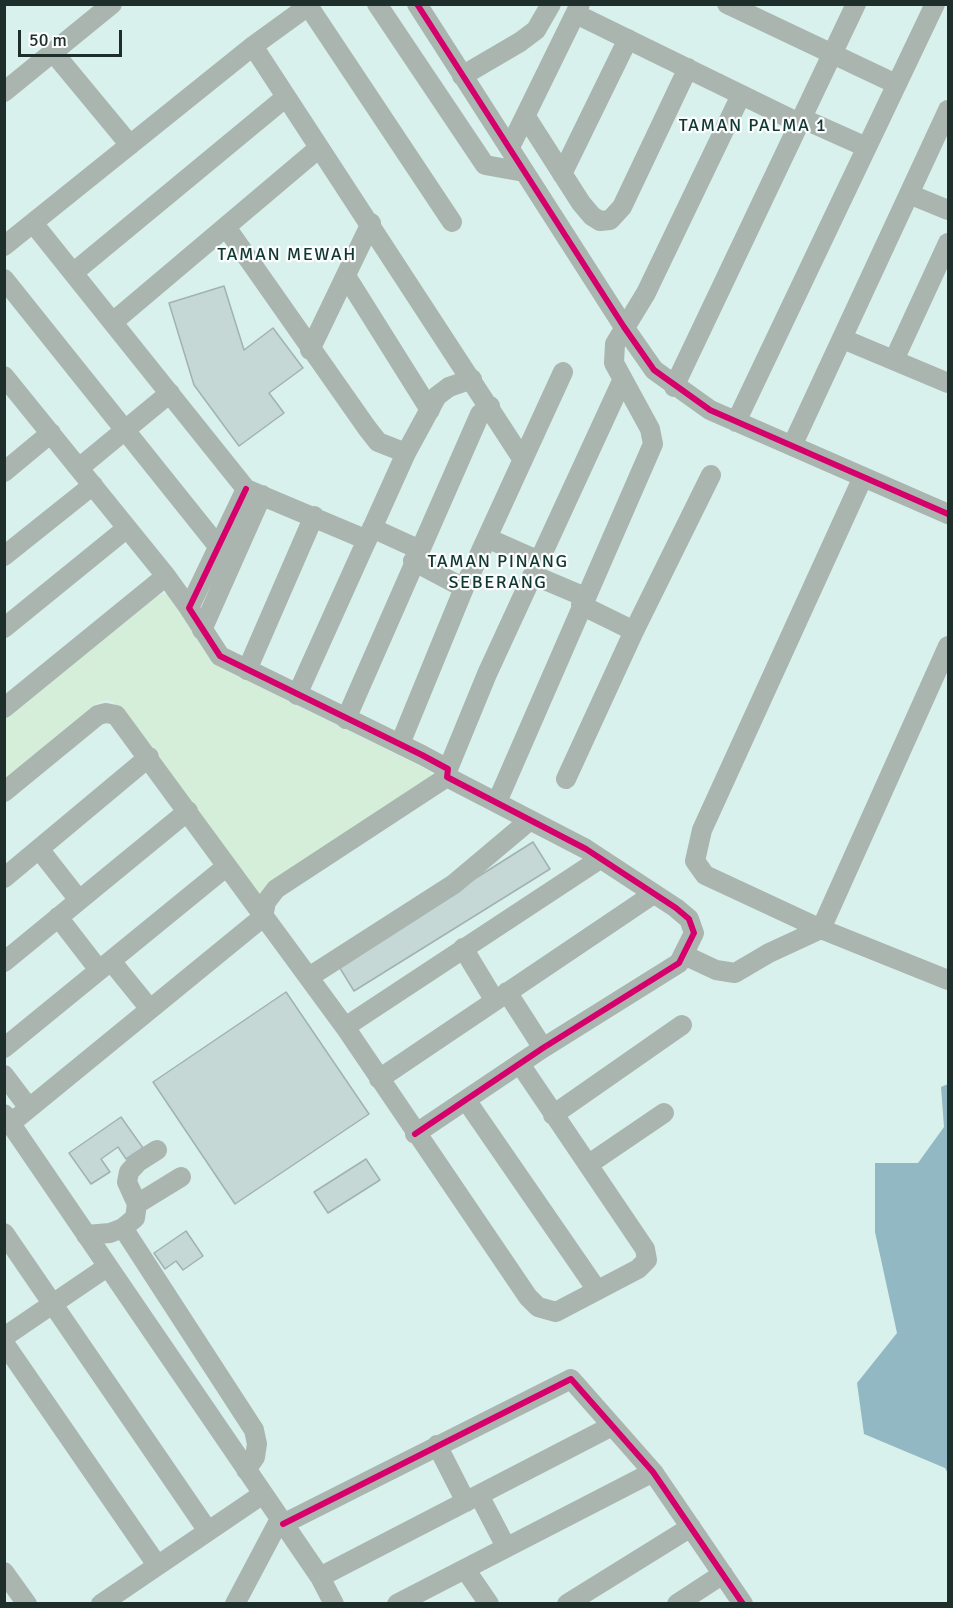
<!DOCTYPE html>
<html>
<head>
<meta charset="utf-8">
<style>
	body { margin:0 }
	#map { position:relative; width:953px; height:1608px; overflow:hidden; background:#d9f1ec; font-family:Signika,sans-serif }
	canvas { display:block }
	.frame { position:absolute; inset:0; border:6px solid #1d2e2b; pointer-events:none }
	.scale { position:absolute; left:18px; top:30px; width:104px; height:27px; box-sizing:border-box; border:3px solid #1d2e2b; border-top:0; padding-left:8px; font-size:18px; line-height:21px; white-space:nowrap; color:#1d2e2b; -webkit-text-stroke:4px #fdfdfd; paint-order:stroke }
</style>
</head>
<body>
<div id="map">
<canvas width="953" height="1608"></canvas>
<div class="frame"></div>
<div class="scale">50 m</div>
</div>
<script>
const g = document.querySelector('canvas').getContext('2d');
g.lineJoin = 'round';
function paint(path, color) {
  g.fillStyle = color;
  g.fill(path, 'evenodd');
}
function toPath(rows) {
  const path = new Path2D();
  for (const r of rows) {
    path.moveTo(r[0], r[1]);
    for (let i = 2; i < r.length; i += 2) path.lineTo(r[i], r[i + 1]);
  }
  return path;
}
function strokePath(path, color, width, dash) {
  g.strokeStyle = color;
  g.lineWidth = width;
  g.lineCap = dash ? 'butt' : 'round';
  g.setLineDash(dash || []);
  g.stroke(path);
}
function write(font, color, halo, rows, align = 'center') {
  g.font = font + ' Signika,sans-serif';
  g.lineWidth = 4.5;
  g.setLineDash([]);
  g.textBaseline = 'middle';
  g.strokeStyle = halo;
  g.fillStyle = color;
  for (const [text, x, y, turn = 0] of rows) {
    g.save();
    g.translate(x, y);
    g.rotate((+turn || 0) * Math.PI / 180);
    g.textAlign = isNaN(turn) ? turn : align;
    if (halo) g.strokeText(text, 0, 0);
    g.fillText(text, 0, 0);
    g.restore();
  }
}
const green = toPath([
	[163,594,172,595,227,670,430,771,432,777,259,894,113,702,107,700,97,703,5,778,5,719,154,597]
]);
const water = toPath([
	[948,1084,948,1473,945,1468,864,1434,857,1383,897,1333,875,1232,875,1163,918,1163,944,1127,941,1087]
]);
const building = toPath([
	[224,286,244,350,273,328,303,368,269,393,284,413,239,446,194,385,169,303,224,286],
	[533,842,550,869,354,991,338,965,533,842],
	[286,992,369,1114,235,1204,153,1082,286,992],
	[121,1117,143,1148,126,1159,118,1147,101,1159,110,1172,91,1184,69,1153,121,1117],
	[366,1159,380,1180,328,1213,314,1192,366,1159],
	[186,1231,203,1256,183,1270,176,1261,165,1269,154,1253,186,1231]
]);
const minor = toPath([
	[307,4,452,222],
	[377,4,485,165,524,172],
	[417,4,624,327,654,370,710,410,948,514],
	[727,4,896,84],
	[576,14,799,123],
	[253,46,523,460],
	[53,52,130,145],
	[462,76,520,42,536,30,551,4],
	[4,92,112,4],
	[526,117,581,203,592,216,600,221,610,220,622,207,688,68],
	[801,118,866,147],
	[510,147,580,4],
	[562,174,628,39],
	[909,194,948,210],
	[33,223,246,489,367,540],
	[226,227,367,428,378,442,406,453],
	[4,246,253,46,311,4],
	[73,273,286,97],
	[346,276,430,410],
	[4,279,217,545],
	[113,322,319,148],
	[843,339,948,383],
	[310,350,371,223],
	[894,360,948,243],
	[4,376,166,576,189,608],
	[674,387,856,4],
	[736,422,935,4],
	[792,446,948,110],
	[79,468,170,393],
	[4,472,51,433],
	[863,477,702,830,695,861,705,875,821,929,948,980],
	[246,489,189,608,220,656,422,755,448,769,447,777,586,849,676,908,689,919,694,933,679,963,543,1048,415,1134],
	[372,528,418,549],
	[487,538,539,561],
	[4,556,93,485],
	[413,561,464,588],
	[533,575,585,597],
	[581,605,634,631],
	[4,628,127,528],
	[202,630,262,495],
	[247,670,314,516],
	[297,695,406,453,437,396,449,387,472,379],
	[4,708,166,576],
	[346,719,480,414,490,406],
	[400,744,464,588,563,372],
	[448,769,487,674,622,381],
	[566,779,634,631,711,475],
	[4,792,98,715,106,713,116,715,345,1027],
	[497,802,653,444,650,429,614,363,615,344,646,293,741,95],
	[39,849,79,900],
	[4,878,149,757],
	[58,917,99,970],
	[463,948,495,1001],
	[684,955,716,970,735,973,769,953,821,929,948,646],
	[111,961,150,1009],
	[4,962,188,811],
	[309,977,454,884,530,820],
	[507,992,543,1048],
	[4,1048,227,866],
	[520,1064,645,1249,647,1260,638,1269,556,1312,538,1307,528,1297,345,1027,600,859],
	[4,1075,29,1108],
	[379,1079,652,895],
	[466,1100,597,1290],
	[4,1114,320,1577,334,1604],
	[553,1115,682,1025],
	[11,1123,263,917,266,902,276,889,447,777],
	[589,1164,664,1113],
	[137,1204,181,1177],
	[123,1228,254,1430,257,1444,255,1457,246,1470],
	[4,1233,208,1531],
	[86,1235,110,1233,123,1228,135,1218,137,1204,127,1182,129,1172,138,1162,157,1150],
	[4,1337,107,1267],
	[4,1343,157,1565],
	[437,1445,466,1502],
	[479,1495,506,1547],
	[283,1524,571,1379,653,1472,743,1604],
	[465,1569,489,1604],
	[4,1572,27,1604],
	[320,1577,612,1426],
	[101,1604,263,1494],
	[235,1604,280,1519],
	[397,1604,653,1472],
	[567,1604,691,1527],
	[677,1604,723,1574]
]);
const cycleway = toPath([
	[417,4,624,327,654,370,710,410,948,514],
	[246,489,189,608,220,656,422,755,448,769,447,777,586,849,676,908,689,919,694,933,679,963,543,1048,415,1134],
	[283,1524,571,1379,653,1472,743,1604]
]);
const neighbourhoodNames = [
	["TAMAN PALMA 1",753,126],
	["TAMAN MEWAH",287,255],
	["TAMAN PINANG",498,562],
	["SEBERANG",498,583]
];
paint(green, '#d4eed9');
paint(water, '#91b8c3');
paint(building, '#c5d8d6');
strokePath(building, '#a0b2b1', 1.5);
strokePath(minor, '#aab5b0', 20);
strokePath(cycleway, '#d6006c', 6);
g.letterSpacing = '1.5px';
write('18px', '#0f3832', '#fdfdfd', neighbourhoodNames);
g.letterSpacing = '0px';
</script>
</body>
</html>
